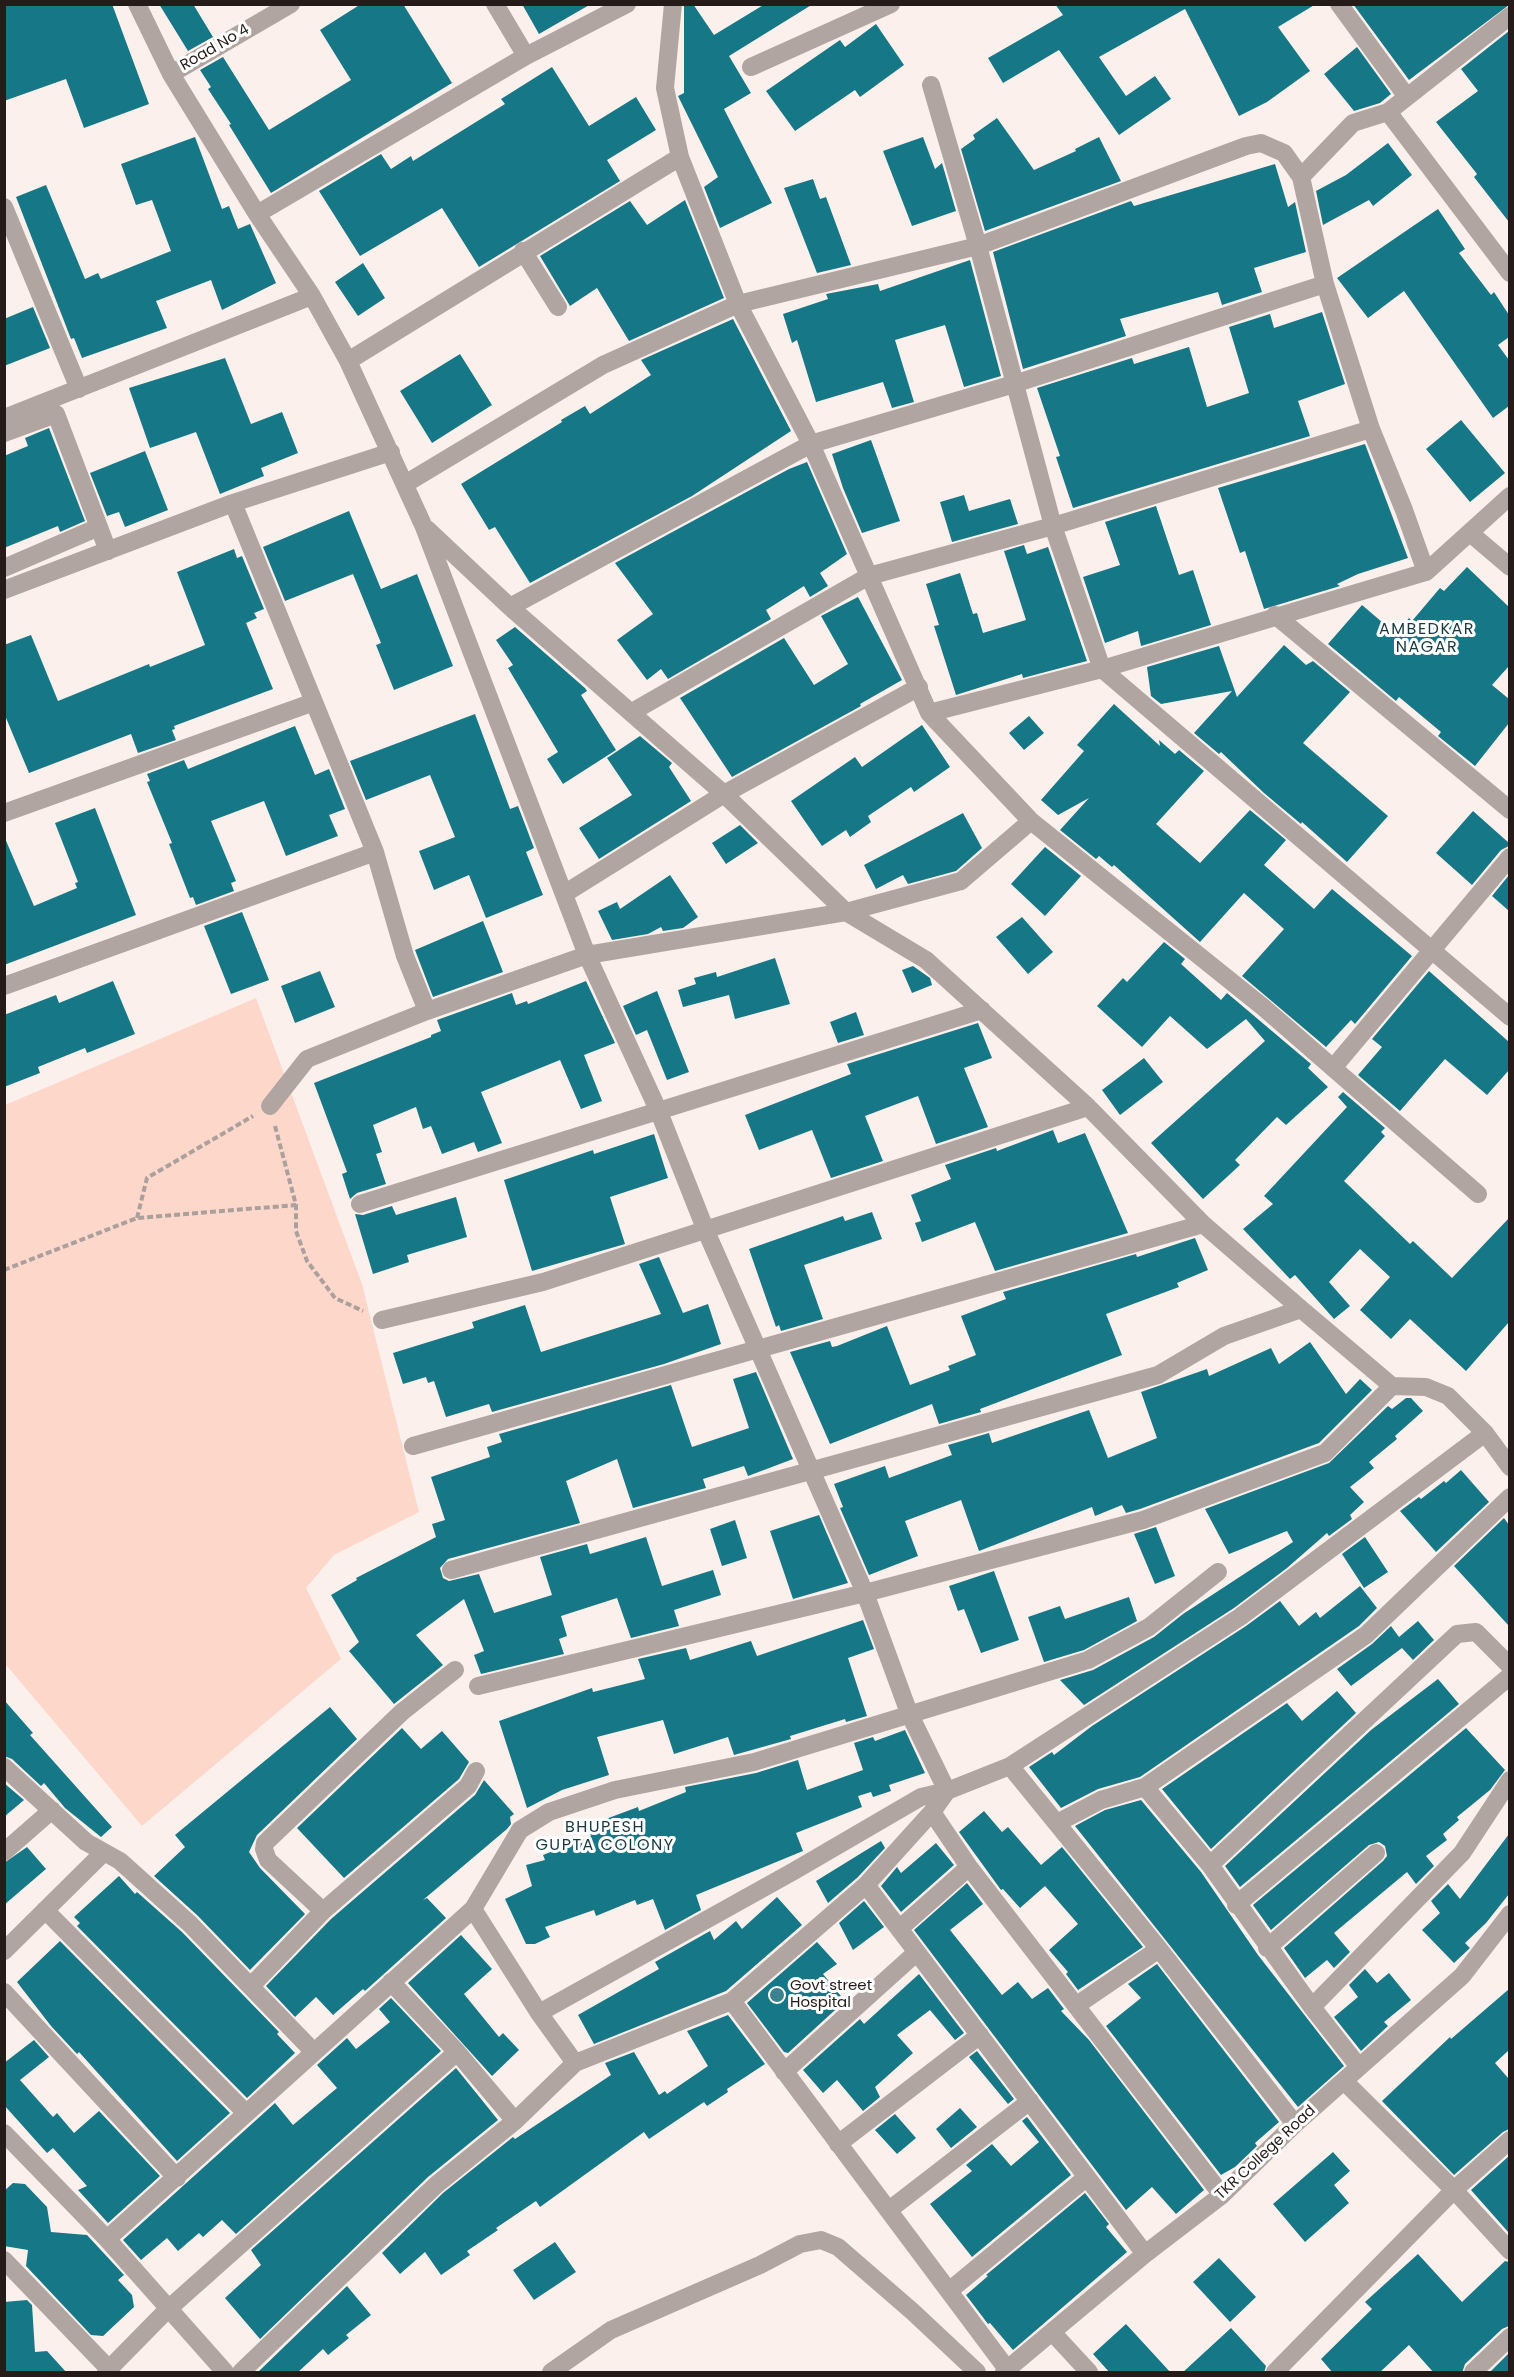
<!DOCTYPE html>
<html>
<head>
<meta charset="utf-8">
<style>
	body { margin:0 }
	#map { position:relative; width:1514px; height:2377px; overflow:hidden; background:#fcf0ec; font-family:Poppins,sans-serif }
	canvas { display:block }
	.frame { position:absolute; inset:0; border:6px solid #251b18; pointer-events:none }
</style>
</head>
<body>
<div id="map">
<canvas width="1514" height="2377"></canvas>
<div class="frame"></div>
</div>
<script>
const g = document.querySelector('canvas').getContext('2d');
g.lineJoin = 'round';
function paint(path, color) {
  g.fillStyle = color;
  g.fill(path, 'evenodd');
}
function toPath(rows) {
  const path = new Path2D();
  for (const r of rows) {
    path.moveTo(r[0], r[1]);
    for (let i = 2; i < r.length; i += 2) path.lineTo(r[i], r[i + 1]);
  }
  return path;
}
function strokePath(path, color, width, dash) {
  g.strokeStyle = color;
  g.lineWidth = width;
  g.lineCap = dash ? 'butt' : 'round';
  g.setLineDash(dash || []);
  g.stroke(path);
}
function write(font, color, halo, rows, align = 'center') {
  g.font = font + ' Poppins,sans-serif';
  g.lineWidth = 6;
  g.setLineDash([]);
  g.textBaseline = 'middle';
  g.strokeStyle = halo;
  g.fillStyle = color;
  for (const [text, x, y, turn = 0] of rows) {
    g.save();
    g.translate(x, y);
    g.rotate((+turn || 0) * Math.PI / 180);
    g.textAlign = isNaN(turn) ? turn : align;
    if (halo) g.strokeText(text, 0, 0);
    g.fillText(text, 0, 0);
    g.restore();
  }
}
const green = toPath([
	[256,998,362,1284,419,1512,334,1555,306,1588,341,1659,142,1826,7,1666,5,1667,5,1105]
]);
const building = toPath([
	[4,4,112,4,149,104,84,128,66,79,4,101],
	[159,4,193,4,213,37,188,51],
	[361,4,403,4,452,83,271,193,229,125,231,124,208,89,211,87,200,70,223,57,269,130,351,80,320,30],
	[522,4,591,4,539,34],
	[684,4,693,4,714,35,765,4,813,4,729,56,751,93,724,109,772,203,720,228,704,187,718,177,678,96,684,93],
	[1055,4,1316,4,1278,27,1310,71,1267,102,1239,116,1185,9,1099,57,1126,96,1155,76,1171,99,1119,135,1059,50,1003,83,988,58,1063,15],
	[1353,4,1509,4,1509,5,1409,80],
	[876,24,904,65,860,97,855,90,795,131,766,91,840,40,845,47],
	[1509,31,1509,222,1474,177,1477,174,1436,122,1478,91,1461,69],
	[1357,47,1391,94,1380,103,1354,111,1324,74],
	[552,67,589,126,636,97,656,130,607,160,620,181,479,267,442,208,360,256,319,191,381,154,391,169,411,156,413,161,505,104,501,99],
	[997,118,1034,170,1076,151,1075,149,1099,137,1121,181,985,231,961,149,975,139,973,135],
	[195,137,222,209,229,206,238,229,250,224,276,283,222,310,211,280,156,301,167,328,82,358,74,338,71,339,16,197,46,185,85,279,98,273,101,279,171,251,152,200,136,205,121,164],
	[923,137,935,169,942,163,956,211,912,226,883,151],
	[1388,143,1412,175,1373,206,1369,200,1323,225,1316,191,1346,175],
	[1275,164,1288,207,1295,202,1306,252,1254,268,1262,292,1222,305,1218,292,1120,319,1126,336,1023,369,993,252,1131,201,1134,206],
	[813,179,820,199,826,197,851,265,817,273,784,188],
	[685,200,724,298,629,341,597,288,570,306,540,256,630,201,647,225],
	[1438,209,1465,249,1459,253,1491,295,1494,292,1509,315,1509,337,1498,345,1509,360,1509,406,1493,418,1404,291,1368,318,1337,278],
	[970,260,1001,376,964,387,945,325,895,340,914,402,892,408,883,382,816,402,797,340,792,343,783,314,828,299,826,294,878,284,880,291],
	[363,263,385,298,358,316,335,282],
	[33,307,50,348,4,366,4,319],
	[1322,312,1345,384,1298,401,1310,436,1073,508,1056,457,1060,456,1037,388,1132,358,1134,364,1189,347,1207,407,1249,393,1229,327,1270,314,1274,328],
	[733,319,791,431,692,496,530,583,495,527,489,530,461,484,562,422,561,420,585,406,590,414,651,375,641,360],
	[460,354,492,405,432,443,400,391],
	[225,358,251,424,282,412,298,453,261,468,264,476,220,494,196,432,150,448,129,388],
	[1461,420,1505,473,1470,502,1426,449],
	[49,428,85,521,60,532,58,526,4,548,4,456,28,446,25,438],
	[871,440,900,521,862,533,843,488,832,454],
	[1365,444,1408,558,1358,574,1337,584,1340,586,1264,609,1245,551,1240,553,1218,488],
	[145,451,168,510,125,527,119,512,107,516,90,473],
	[807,462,847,554,820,573,828,586,810,597,804,586,766,610,771,619,668,679,661,669,647,680,617,640,653,614,615,563,789,469],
	[964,495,969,511,1010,499,1018,524,952,542,940,502],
	[1156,506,1179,575,1193,570,1211,625,1141,646,1138,631,1105,643,1083,577,1120,565,1105,522],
	[349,511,381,589,417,574,453,666,394,690,376,645,381,643,353,574,285,601,263,547],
	[1024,545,1027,554,1048,547,1087,661,1023,678,1022,674,956,695,934,626,939,625,926,584,960,573,973,614,977,613,983,633,1026,620,1004,551],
	[234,549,237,558,242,556,264,609,254,613,257,618,246,623,273,689,174,726,175,729,172,730,176,740,138,753,131,734,29,773,4,713,4,645,31,635,58,701,149,664,150,667,205,645,177,572],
	[1467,567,1509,607,1509,666,1492,685,1509,699,1509,723,1475,766,1438,736,1441,732,1399,697,1396,701,1328,644,1362,605,1396,634,1409,618,1412,621,1440,588,1444,591],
	[858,597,902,680,860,704,861,706,732,777,680,698,784,638,814,685,848,664,821,616],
	[515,627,585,688,587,691,581,695,616,750,563,784,547,759,558,752,508,668,513,665,496,640],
	[1284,645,1306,665,1313,661,1350,692,1303,743,1388,816,1347,862,1302,822,1301,824,1264,793,1221,752,1219,754,1194,733,1232,691,1161,704,1151,696,1147,667,1219,646,1237,697],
	[1114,704,1160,746,1159,740,1175,754,1179,750,1204,771,1156,824,1200,863,1250,810,1286,840,1264,865,1314,909,1332,889,1412,956,1355,1024,1351,1020,1326,1047,1242,976,1284,929,1244,893,1200,942,1114,865,1112,867,1099,856,1096,859,1060,830,1089,798,1058,815,1041,800,1084,751,1077,745],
	[475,714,510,809,518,806,534,848,526,852,543,895,486,918,469,875,434,890,419,851,455,837,430,775,366,800,350,761],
	[1029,716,1044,733,1024,750,1009,733],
	[922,725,950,767,914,792,911,787,868,816,871,822,850,837,846,830,822,846,791,801,855,757,862,767],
	[295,726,315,775,329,769,345,809,329,815,338,836,286,856,264,801,211,821,236,881,231,883,234,891,196,905,193,897,190,898,169,844,172,843,147,782,150,781,147,774,184,760,188,769],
	[640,736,672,763,669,767,691,801,599,859,579,828,632,795,607,758],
	[95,808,136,915,4,965,4,836,34,906,77,888,75,883,78,882,55,823],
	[1473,811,1509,843,1509,846,1501,850,1472,885,1436,853],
	[963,813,982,848,956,871,908,884,903,875,876,889,864,865],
	[740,825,758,843,726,864,712,843],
	[1045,847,1081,876,1045,916,1011,884],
	[670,875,698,917,683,928,663,931,661,927,648,934,612,940,598,911,617,902,620,909],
	[1509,875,1509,911,1492,896],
	[242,912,269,980,231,994,204,926],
	[1022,917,1053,952,1028,974,996,937],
	[483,921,503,972,433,997,415,950],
	[1164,942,1185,959,1181,964,1221,1000,1227,993,1311,1064,1308,1068,1328,1087,1286,1125,1277,1117,1235,1160,1240,1165,1203,1199,1151,1143,1265,1041,1246,1019,1207,1049,1170,1016,1142,1047,1097,1006,1123,978,1127,982],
	[775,958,790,1004,735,1019,729,995,683,1007,678,990,696,984,694,978,716,972,717,977],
	[913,966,930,978,932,985,912,993,902,970],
	[320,971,335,1007,295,1023,281,986],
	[1429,971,1509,1042,1509,1070,1487,1095,1445,1059,1400,1111,1358,1075,1382,1047,1372,1039],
	[113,981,135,1034,87,1053,85,1048,38,1067,40,1073,4,1087,4,1015,56,995,59,1003],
	[586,981,615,1043,584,1055,602,1101,581,1109,560,1060,481,1092,502,1143,478,1152,474,1142,442,1154,431,1126,423,1129,416,1107,373,1125,382,1152,376,1154,386,1184,357,1193,350,1199,342,1174,347,1172,314,1083,431,1037,431,1035,441,1031,437,1020,512,993,516,1005,527,1001,528,1004],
	[657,991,689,1072,667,1080,647,1030,636,1035,623,1006],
	[856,1012,864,1035,838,1043,830,1022],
	[978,1023,992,1058,964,1068,988,1127,936,1144,918,1096,865,1116,883,1161,831,1178,812,1130,759,1150,745,1115,851,1074,847,1064],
	[1144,1058,1163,1082,1120,1115,1102,1090],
	[1343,1092,1385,1128,1381,1132,1385,1136,1344,1181,1410,1244,1413,1241,1452,1278,1509,1218,1509,1322,1466,1371,1410,1319,1391,1339,1360,1310,1390,1277,1360,1249,1329,1282,1350,1306,1334,1319,1295,1275,1290,1279,1243,1229,1273,1204,1264,1196,1347,1107,1338,1097],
	[1053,1130,1058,1143,1085,1133,1128,1233,995,1271,975,1222,922,1242,915,1223,921,1221,911,1195,951,1179,945,1165,996,1148,997,1151],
	[654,1134,668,1178,610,1197,625,1244,532,1271,504,1180,593,1150,594,1154],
	[456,1197,467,1237,407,1255,409,1262,373,1274,355,1214,363,1215,392,1206,396,1215],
	[872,1212,882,1239,804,1265,823,1319,781,1331,779,1325,776,1327,749,1249,843,1216,845,1221],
	[1195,1238,1208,1270,1177,1283,1179,1287,1106,1314,1122,1355,980,1409,981,1412,939,1424,932,1404,830,1444,790,1352,830,1341,832,1347,837,1346,887,1326,910,1385,950,1370,948,1366,976,1355,961,1316,1006,1299,1003,1292,1136,1254,1137,1257],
	[659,1257,683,1313,708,1304,721,1344,664,1364,492,1412,489,1404,446,1417,434,1381,428,1383,426,1377,403,1384,393,1353,474,1328,472,1322,525,1305,541,1352,661,1314,639,1264],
	[1310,1342,1346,1394,1360,1379,1372,1390,1319,1443,1140,1509,1126,1513,1122,1505,1095,1516,1092,1507,979,1551,961,1500,905,1521,918,1556,869,1575,840,1508,843,1507,834,1484,885,1466,889,1478,952,1455,948,1445,989,1433,992,1443,1089,1410,1108,1458,1157,1438,1141,1392,1207,1369,1209,1376,1271,1348,1279,1364],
	[756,1372,793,1459,748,1476,744,1466,703,1479,706,1488,633,1508,617,1459,566,1481,580,1523,448,1559,440,1568,443,1578,449,1581,479,1574,494,1613,552,1595,540,1557,587,1544,590,1554,646,1537,662,1586,713,1570,721,1595,674,1610,679,1626,631,1638,617,1598,561,1616,567,1636,559,1639,564,1654,481,1674,474,1655,484,1651,464,1599,416,1635,443,1665,394,1704,349,1651,359,1642,331,1595,357,1580,356,1578,436,1537,432,1524,445,1520,431,1477,490,1457,487,1447,502,1442,499,1434,671,1385,692,1447,749,1428,733,1379],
	[1406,1398,1411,1398,1423,1411,1395,1436,1397,1439,1369,1462,1374,1468,1350,1487,1364,1502,1350,1515,1352,1519,1329,1536,1327,1533,1287,1568,1234,1608,1084,1705,1060,1680,1093,1670,1154,1637,1183,1614,1293,1542,1287,1531,1229,1554,1205,1509,1329,1463,1388,1406,1392,1409],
	[1461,1470,1489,1502,1436,1552,1400,1511,1419,1497,1421,1499,1444,1481,1446,1483],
	[819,1515,848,1583,793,1599,770,1531],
	[1504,1518,1509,1525,1509,1626,1454,1566],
	[735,1520,747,1558,722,1566,710,1529],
	[1156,1527,1175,1576,1155,1584,1134,1534],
	[1365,1537,1388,1572,1364,1588,1342,1554],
	[994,1571,1019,1640,981,1653,964,1609,958,1611,949,1586],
	[1360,1586,1377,1608,1359,1626,1140,1777,1098,1789,1061,1808,1029,1767,1052,1752,1054,1755,1092,1726,1246,1626,1280,1601,1299,1626,1316,1612,1320,1618],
	[1129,1597,1137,1621,1084,1650,1044,1662,1028,1617,1060,1606,1065,1619],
	[863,1620,874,1649,848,1658,867,1716,846,1722,845,1719,790,1736,791,1739,734,1755,728,1737,674,1754,663,1720,597,1737,609,1775,562,1790,527,1808,499,1721,592,1688,593,1692,645,1679,638,1659,686,1648,690,1660,751,1641,757,1656],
	[1418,1621,1434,1640,1413,1660,1402,1648,1351,1686,1337,1669,1372,1644,1391,1626,1399,1637],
	[1438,1679,1459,1704,1240,1887,1225,1866,1371,1730],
	[1337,1691,1356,1713,1211,1849,1162,1789,1287,1703,1302,1721],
	[4,1700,33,1733,30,1735,112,1827,101,1837,65,1808,44,1783,41,1786,12,1759,4,1756],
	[330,1707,357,1739,257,1835,249,1852,260,1868,305,1914,250,1970,198,1916,154,1876,185,1847,175,1835],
	[402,1728,421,1749,442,1731,469,1762,459,1779,344,1878,297,1828],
	[1466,1728,1505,1770,1490,1790,1457,1817,1459,1820,1443,1834,1447,1840,1426,1856,1434,1866,1416,1884,1407,1872,1334,1933,1350,1952,1334,1968,1327,1960,1305,1978,1284,1948,1383,1861,1387,1856,1385,1846,1379,1842,1369,1845,1271,1930,1253,1905],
	[905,1730,925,1773,889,1785,891,1791,873,1797,871,1792,858,1796,862,1807,796,1833,803,1851,696,1895,701,1910,665,1930,653,1899,637,1905,635,1900,596,1916,594,1910,545,1927,550,1937,535,1944,526,1944,505,1899,532,1886,526,1865,545,1860,543,1855,591,1836,587,1826,638,1807,639,1811,686,1792,685,1787,756,1773,798,1760,807,1790,863,1770,854,1743,873,1737,875,1741],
	[484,1780,514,1814,510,1817,511,1824,507,1829,423,1900,427,1898,446,1918,365,1991,363,1989,333,2015,316,1997,295,2017,266,1986,331,1919,475,1795],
	[4,1783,24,1800,4,1817],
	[1141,1800,1201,1872,1258,1955,1344,2066,1298,2107,1075,1826,1105,1810],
	[984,1811,1002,1832,1008,1827,1041,1865,1062,1847,1143,1947,1078,1990,1066,1974,1068,1972,1049,1950,1078,1924,1045,1886,1020,1908,1003,1889,1001,1890,959,1832],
	[1509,1834,1509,1894,1486,1923,1465,1943,1470,1948,1454,1963,1422,1930,1440,1913,1431,1901,1448,1884,1460,1899],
	[881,1841,885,1848,858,1877,828,1903,816,1881],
	[936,1843,954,1865,901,1912,881,1886,897,1867,901,1873],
	[27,1847,46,1869,4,1905,4,1863],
	[119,1876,135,1894,137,1892,182,1932,279,2032,277,2034,295,2053,247,2098,77,1926,80,1923,74,1917],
	[967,1883,983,1904,950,1930,1002,1995,1018,1982,1032,1999,1048,1988,1064,2009,1061,2011,1089,2040,1204,2190,1176,2214,1152,2187,1126,2210,914,1930],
	[777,1897,802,1925,726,1991,594,2044,578,2015,659,1969,655,1962,710,1931,714,1940,736,1921,742,1929],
	[864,1901,884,1927,853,1950,839,1923],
	[461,1935,492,1969,464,1994,499,2037,503,2033,519,2050,492,2076,408,1983],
	[60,1941,230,2113,177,2161,79,2052,77,2054,51,2026,17,1982],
	[817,1942,837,1964,823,1974,845,2001,788,2053,784,2052,747,2003],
	[1157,1964,1279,2122,1255,2143,1257,2146,1235,2167,1221,2175,1106,2026,1141,1998,1128,1984],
	[1365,1969,1377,1983,1389,1973,1411,2000,1384,2022,1388,2026,1361,2051,1334,2017,1358,1997,1349,1985],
	[919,1974,964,2033,955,2040,930,2010,897,2035,913,2053,875,2087,880,2097,863,2111,837,2080,823,2093,803,2070,860,2019,864,2024],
	[1509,1989,1509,2050,1495,2063,1509,2079,1509,2129,1503,2132,1454,2175,1382,2101,1450,2037,1451,2039],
	[391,1998,441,2051,236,2234,222,2220,203,2237,199,2233,178,2251,167,2238,141,2260,123,2240,275,2103,293,2125,337,2088,317,2065,347,2038,356,2049,390,2022,379,2009],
	[728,2015,765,2064,727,2089,728,2092,707,2106,704,2102,649,2139,644,2132,540,2207,536,2201,496,2228,498,2230,467,2251,470,2255,441,2275,425,2252,400,2274,382,2253,443,2193,513,2137,515,2139,611,2075,605,2063,634,2052,659,2095,665,2091,667,2094,708,2066,687,2031],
	[34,2040,49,2057,20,2080,53,2117,57,2113,74,2133,99,2111,160,2176,108,2223,78,2190,87,2186,53,2148,47,2153,4,2105,4,2063],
	[977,2051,1014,2099,1008,2104,969,2057],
	[456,2068,498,2120,428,2177,260,2339,225,2298,261,2265,251,2250],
	[960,2108,977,2127,951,2148,936,2129],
	[895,2114,916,2138,897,2154,875,2130],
	[1027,2117,1071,2175,972,2257,930,2204,972,2171,966,2165,992,2144,1011,2166,1039,2142,1022,2121],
	[1333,2152,1350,2171,1334,2185,1349,2203,1305,2242,1273,2204],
	[1509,2156,1509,2233,1471,2190],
	[13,2183,25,2184,47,2207,51,2232,87,2235,124,2275,118,2280,132,2295,134,2307,103,2336,91,2335,26,2266,28,2250,4,2246,4,2191],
	[1085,2193,1109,2224,1106,2227,1127,2252,1013,2350,990,2323,988,2324,966,2295,988,2276,986,2275],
	[555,2242,576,2272,534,2300,513,2270],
	[1418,2254,1462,2302,1505,2261,1509,2262,1509,2326,1502,2329,1465,2364,1462,2373,1434,2373,1409,2345,1379,2373,1333,2373,1321,2359,1372,2309,1365,2302],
	[1219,2258,1256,2297,1230,2322,1193,2282],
	[347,2286,371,2315,346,2335,349,2338,328,2355,323,2349,297,2373,257,2373],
	[27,2300,32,2305,35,2352,47,2351,67,2373,4,2373,4,2302],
	[1126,2324,1171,2373,1110,2373,1093,2354],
	[1231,2328,1266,2366,1264,2373,1182,2373],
	[1509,2353,1509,2373,1489,2373]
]);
const path = toPath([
	[275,1126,296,1205,296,1231,307,1261,335,1298,363,1311],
	[137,1218,147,1178,253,1116],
	[4,1270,137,1218,296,1205]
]);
const minor = toPath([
	[137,4,171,74,257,214,312,296,348,361,424,527,587,955,659,1112,706,1231,865,1593,909,1713,947,1791,932,1812,969,1867,1222,2195],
	[495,4,526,56],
	[673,4,665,88,680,157,738,304,811,444,929,713,1031,821,1263,1007,1478,1194],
	[1339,4,1407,97],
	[751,67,891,4],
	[171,74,291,4],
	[931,85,978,246,1053,526,1102,669,1510,1017],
	[1388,112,1510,16],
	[1301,177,1325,284,1371,429,1404,510,1426,572],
	[4,207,79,389],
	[257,214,526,56,627,4],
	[523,251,558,307],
	[348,361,680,157],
	[4,418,312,296],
	[4,433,56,414,108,551],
	[405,484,603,365,738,304,978,246,1246,146,1261,143,1284,153,1301,177,1353,123,1388,112,1510,273],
	[427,529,510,607,724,794,846,912,926,960,1088,1107,1203,1224,1301,1309,1392,1386,1426,1387,1448,1396,1485,1433,1510,1467],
	[1470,533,1510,567],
	[4,568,99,527],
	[4,590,233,503,391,452],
	[510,607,811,444,1014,384,1325,284],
	[1275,615,1510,810],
	[632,712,869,576,1053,526,1371,429],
	[929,713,1102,669,1426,572,1510,496],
	[4,813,314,702],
	[375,852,405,956,427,1011],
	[564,894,724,794,919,687],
	[4,986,375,852,233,503],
	[1333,1068,1510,857],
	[270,1106,307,1059,427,1011,587,955,846,912,961,881,1031,821],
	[360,1204,982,1010],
	[382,1320,543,1282,1088,1107],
	[413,1446,1203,1224],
	[451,1570,1158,1375,1224,1336,1301,1309],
	[478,1686,865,1593,1143,1520,1325,1453,1392,1386],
	[1010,1766,1159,1949,1295,2124],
	[4,1767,86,1842,120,1861,190,1924,313,2051],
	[1145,1787,1210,1865,1312,2007,1359,2067],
	[1057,1823,1101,1800,1145,1787,1366,1635,1510,1497],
	[4,1852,52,1810],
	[1210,1865,1457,1634,1476,1632,1510,1666],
	[866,1885,1145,2254],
	[1236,1905,1510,1676],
	[473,1909,539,2013,575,2063],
	[45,1910,246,2113],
	[323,1911,268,1860,264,1849,265,1843,402,1712,455,1670],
	[899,1929,969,1867],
	[1267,1948,1376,1853],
	[4,1951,103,1853],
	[391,1982,457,2052,515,2121],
	[251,1986,323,1911,468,1786,476,1771],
	[4,1992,177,2178],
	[732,2001,1007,2369],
	[1077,2005,1159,1949],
	[1312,2007,1462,1853,1510,1780],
	[539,2013,794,1871,921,1797,947,1791,1010,1766,1240,1617,1485,1433],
	[784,2072,917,1952],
	[1345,2082,1454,2190,1510,2251],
	[4,2133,107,2239,225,2372],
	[838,2144,980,2035],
	[889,2210,1030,2101],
	[107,2239,473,1909,520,1830,549,1812,615,1790,754,1762,1088,1660,1149,1627,1218,1572],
	[4,2260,109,2369],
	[949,2291,1087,2177],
	[1052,2332,1089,2372],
	[106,2372,167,2310,457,2052],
	[241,2372,436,2185,515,2121,575,2063,732,2001,866,1885,932,1812],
	[551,2372,611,2330,760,2265,800,2244,821,2240,838,2247,913,2312,977,2372],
	[1004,2372,1145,2254,1222,2195,1295,2124,1462,1976,1510,1914],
	[1275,2372,1454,2190,1510,2140],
	[1473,2372,1510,2337]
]);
const markers = [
	[777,1995,8,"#3c818e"]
];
const streetNames = [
	["Road No 4",215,48,-30],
	["TKR College Road",1266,2153,-43]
];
const poiNames = [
	["Govt street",790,1986],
	["Hospital",790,2003]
];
const neighbourhoodNames = [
	["AMBEDKAR",1427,630],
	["NAGAR",1427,648],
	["BHUPESH",605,1828],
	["GUPTA COLONY",605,1846]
];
paint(green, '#fed7cb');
paint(building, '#167887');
strokePath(path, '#aba09c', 4, [6, 3]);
strokePath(minor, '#b1a5a1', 18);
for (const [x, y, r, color] of markers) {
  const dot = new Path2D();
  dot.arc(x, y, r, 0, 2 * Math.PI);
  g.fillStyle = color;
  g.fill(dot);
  strokePath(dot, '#fff', 2);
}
write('15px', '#251b18', '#fff', streetNames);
write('15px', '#251b18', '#fff', poiNames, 'left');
g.letterSpacing = '1.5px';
write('16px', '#18393f', '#fff', neighbourhoodNames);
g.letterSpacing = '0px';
</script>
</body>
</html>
